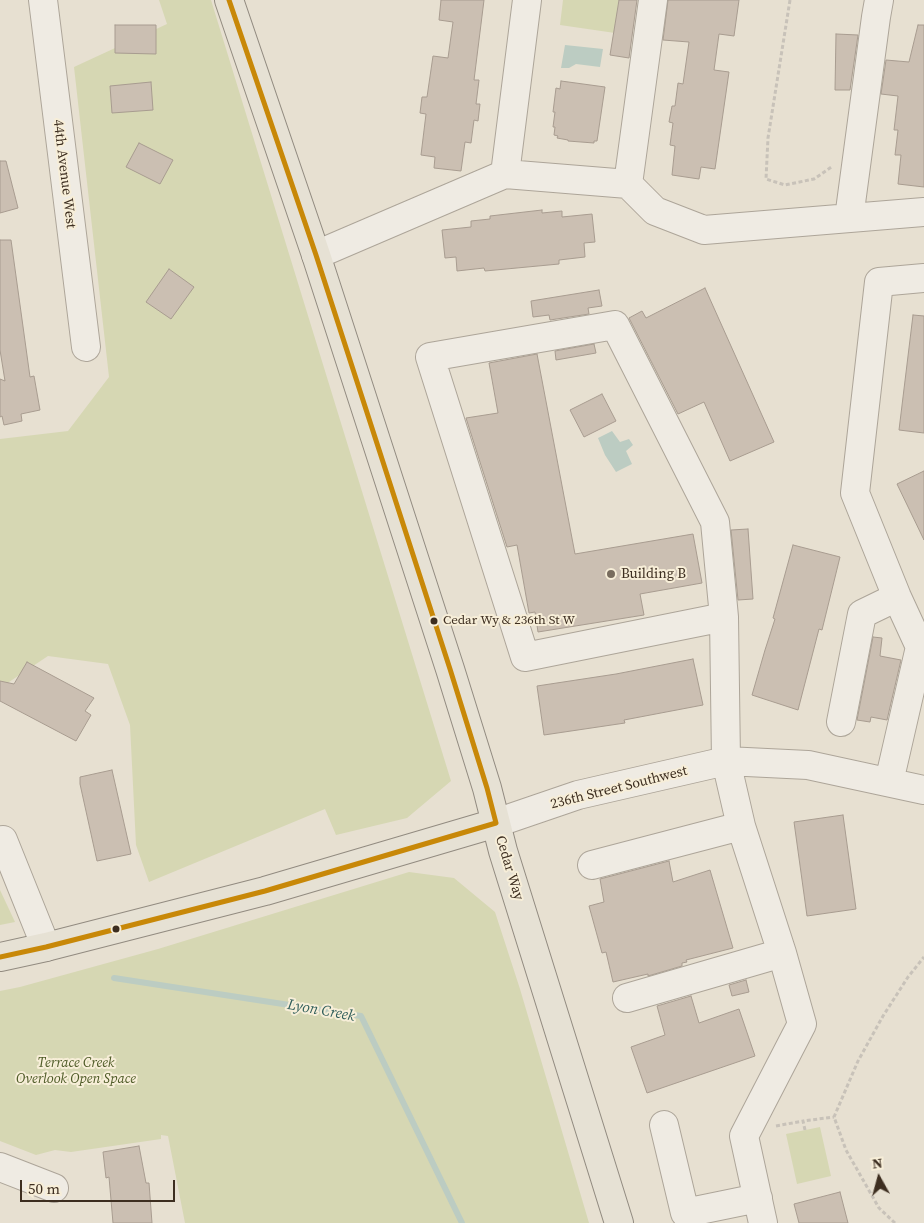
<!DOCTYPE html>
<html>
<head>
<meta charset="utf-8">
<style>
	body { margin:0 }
	#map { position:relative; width:924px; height:1223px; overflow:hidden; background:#e7e0d1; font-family:"Source Serif 4",serif }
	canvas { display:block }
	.north { position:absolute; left:854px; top:1153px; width:50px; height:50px; -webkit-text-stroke:4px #f7eed8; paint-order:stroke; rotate:353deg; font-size:14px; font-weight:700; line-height:20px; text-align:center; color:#3d2e20 }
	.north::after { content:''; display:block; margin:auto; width:18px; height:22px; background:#3d2e20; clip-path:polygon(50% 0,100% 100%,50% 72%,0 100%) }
	.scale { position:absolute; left:20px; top:1180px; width:155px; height:22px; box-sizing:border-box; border:2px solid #3d2e20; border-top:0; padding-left:6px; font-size:15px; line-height:18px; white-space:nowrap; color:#3d2e20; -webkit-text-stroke:4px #f7eed8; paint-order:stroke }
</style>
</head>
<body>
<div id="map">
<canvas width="924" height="1223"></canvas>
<div class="north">N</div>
<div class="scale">50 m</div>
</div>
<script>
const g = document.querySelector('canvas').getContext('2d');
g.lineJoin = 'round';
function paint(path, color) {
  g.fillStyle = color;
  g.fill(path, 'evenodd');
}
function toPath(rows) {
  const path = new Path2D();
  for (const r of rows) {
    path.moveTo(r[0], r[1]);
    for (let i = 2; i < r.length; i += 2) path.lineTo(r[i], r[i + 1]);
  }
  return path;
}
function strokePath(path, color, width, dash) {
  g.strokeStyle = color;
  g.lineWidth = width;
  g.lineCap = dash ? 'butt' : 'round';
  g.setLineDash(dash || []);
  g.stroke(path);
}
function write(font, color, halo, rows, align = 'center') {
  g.font = font + ' "Source Serif 4",serif';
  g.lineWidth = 4;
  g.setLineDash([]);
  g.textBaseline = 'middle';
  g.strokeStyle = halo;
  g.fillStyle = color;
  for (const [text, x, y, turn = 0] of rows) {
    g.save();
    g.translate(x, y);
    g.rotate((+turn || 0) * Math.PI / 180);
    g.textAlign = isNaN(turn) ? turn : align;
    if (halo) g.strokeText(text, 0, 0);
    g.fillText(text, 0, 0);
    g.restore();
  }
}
const green = toPath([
	[159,0,211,0,451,781,407,818,336,835,325,809,149,882,136,845,130,725,108,664,48,656,0,688,0,439,68,431,109,377,74,67,167,24],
	[563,0,619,0,615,33,560,25],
	[409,872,454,878,495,912,520,989,589,1223,185,1223,168,1136,161,1135,161,1139,71,1152,55,1150,36,1155,0,1141,0,991,20,987,158,949],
	[0,890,15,922,0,925],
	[820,1127,831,1176,797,1184,786,1134]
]);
const water = toPath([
	[565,45,603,49,600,67,576,64,569,68,561,68],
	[612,431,620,442,629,439,633,445,626,451,632,464,616,472,605,455,598,438]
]);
const stream = toPath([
	[114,978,361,1016,462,1223]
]);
const building = toPath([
	[441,0,484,0,474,80,479,80,476,104,480,104,478,121,474,120,471,143,465,142,461,171,434,168,435,157,421,155,426,114,420,113,422,97,427,97,433,56,448,58,453,22,439,20,441,0],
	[619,0,637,0,629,58,610,55,619,0],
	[668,0,739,0,734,36,719,34,714,70,729,72,715,169,701,167,699,179,672,175,675,146,670,145,673,123,669,122,672,106,675,106,678,83,683,84,689,42,663,40,668,0],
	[115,25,156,25,156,54,115,53,115,25],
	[918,25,924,25,924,187,898,184,901,155,895,155,898,130,894,130,898,96,881,94,886,60,909,62,918,25],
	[836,34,858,35,850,90,835,90,836,34],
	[561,81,605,87,597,141,594,141,594,143,568,141,568,140,557,138,558,136,554,135,555,127,553,127,555,112,553,112,556,88,560,89,561,81],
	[151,82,153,110,112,113,110,86,151,82],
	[139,143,173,160,160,184,126,167,139,143],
	[0,161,6,161,18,208,0,213,0,161],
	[542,210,542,213,562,211,562,217,592,214,595,242,584,243,585,257,559,260,559,264,485,271,484,268,457,271,456,257,445,258,442,230,471,227,471,221,490,219,490,216,542,210],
	[0,240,11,240,30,377,34,376,40,410,21,414,22,421,4,425,2,416,0,417,0,379,5,381,0,350,0,240],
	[169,269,194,287,171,319,146,302,169,269],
	[705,288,774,442,730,461,704,402,678,414,629,318,642,311,646,318,705,288],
	[599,290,602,306,588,308,589,314,550,320,549,315,533,317,531,301,599,290],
	[913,315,924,316,924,433,899,430,913,315],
	[594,344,596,353,556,360,555,351,594,344],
	[537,354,575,554,693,534,702,583,640,594,644,615,538,632,535,612,529,613,517,545,507,547,466,418,498,413,489,363,537,354],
	[602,394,616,421,584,437,570,410,602,394],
	[924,471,924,540,897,484,924,471],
	[748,529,753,599,738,600,731,530,748,529],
	[793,545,840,557,822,630,819,629,798,710,752,695,765,650,775,619,773,618,793,545],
	[873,637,882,638,880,656,901,660,887,720,871,717,870,722,857,720,873,637],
	[693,659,703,705,624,720,625,723,544,735,537,686,616,674,693,659],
	[27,662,94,698,85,711,91,715,76,741,0,701,0,681,14,684,27,662],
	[112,770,131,854,97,861,80,784,80,777,112,770],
	[843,815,856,909,807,916,794,822,843,815],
	[669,861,673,882,710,870,733,948,686,960,687,962,682,963,682,966,648,976,648,974,613,982,606,952,602,953,589,906,604,902,600,879,669,861],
	[746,980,749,992,732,996,729,985,746,980],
	[691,996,699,1023,739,1009,755,1056,647,1093,631,1047,665,1035,657,1006,691,996],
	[139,1146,146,1183,149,1183,152,1223,113,1223,109,1177,106,1178,103,1152,139,1146],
	[840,1192,848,1223,799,1223,794,1204,840,1192]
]);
const path = toPath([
	[790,0,768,138,766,179,785,185,814,179,833,166],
	[776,1126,803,1121],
	[805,1130,803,1121,834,1117],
	[895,1223,879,1208,846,1150,834,1117,858,1061,883,1016,908,977,924,957]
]);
const minor = toPath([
	[43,0,86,347],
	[505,174,527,0],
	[628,184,653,0],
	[849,218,876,17,879,0],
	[316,255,505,174,628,184,655,211,704,230,924,212],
	[724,617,525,657,430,357,615,325,715,522,724,617,726,761,741,826,782,953,802,1024,744,1136,763,1223],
	[841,722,862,614,897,597],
	[889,782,920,647,897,597,855,493,879,282,924,278],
	[496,823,578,795,726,761,808,765,924,790],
	[3,840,46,947],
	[592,865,741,826],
	[627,998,782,953],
	[664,1125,685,1213,758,1198],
	[0,1167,54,1188]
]);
const major = toPath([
	[229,0,316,255,450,669,487,788,503,851,619,1223],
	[0,957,46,947,265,891,496,823]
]);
const bus1 = toPath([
	[229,0,316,255,450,669,487,788,496,823],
	[0,957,46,947,265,891,496,823]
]);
const markers = [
	[611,574,5,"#786c5e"],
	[434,621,4.5,"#3d2e20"],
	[116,929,4.5,"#3d2e20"]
];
const busNames = [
	["Cedar Wy & 236th St W",443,621]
];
const streetNames = [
	["44th Avenue West",64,174,83],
	["236th Street Southwest",619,788,-14],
	["Cedar Way",509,868,73]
];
const poiNames = [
	["Building B",621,574]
];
const parkNames = [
	["Terrace Creek",76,1063],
	["Overlook Open Space",76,1079]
];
const waterNames = [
	["Lyon Creek",321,1011,10]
];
paint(green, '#d6d7b3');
paint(water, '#bcccc2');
strokePath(stream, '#bcccc2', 6);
paint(building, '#cbbfb2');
strokePath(building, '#a89c90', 1);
strokePath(minor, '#ada599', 30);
strokePath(major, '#928b80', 30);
strokePath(path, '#c8c2b9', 3, [4, 2.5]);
strokePath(minor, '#efebe3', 28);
strokePath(major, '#e6e1d4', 28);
strokePath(bus1, '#c88808', 5);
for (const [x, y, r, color] of markers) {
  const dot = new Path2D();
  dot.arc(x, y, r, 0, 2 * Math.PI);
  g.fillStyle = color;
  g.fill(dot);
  strokePath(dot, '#f7eed8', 2);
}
write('13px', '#3d2e20', '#f7eed8', busNames, 'left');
write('14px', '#3d2e20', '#f7eed8', streetNames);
write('14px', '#3d2e20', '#f7eed8', poiNames, 'left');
write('italic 14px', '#4d5a26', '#f7eed8', parkNames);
write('italic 15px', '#2f5d5a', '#f7eed8', waterNames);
</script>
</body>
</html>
